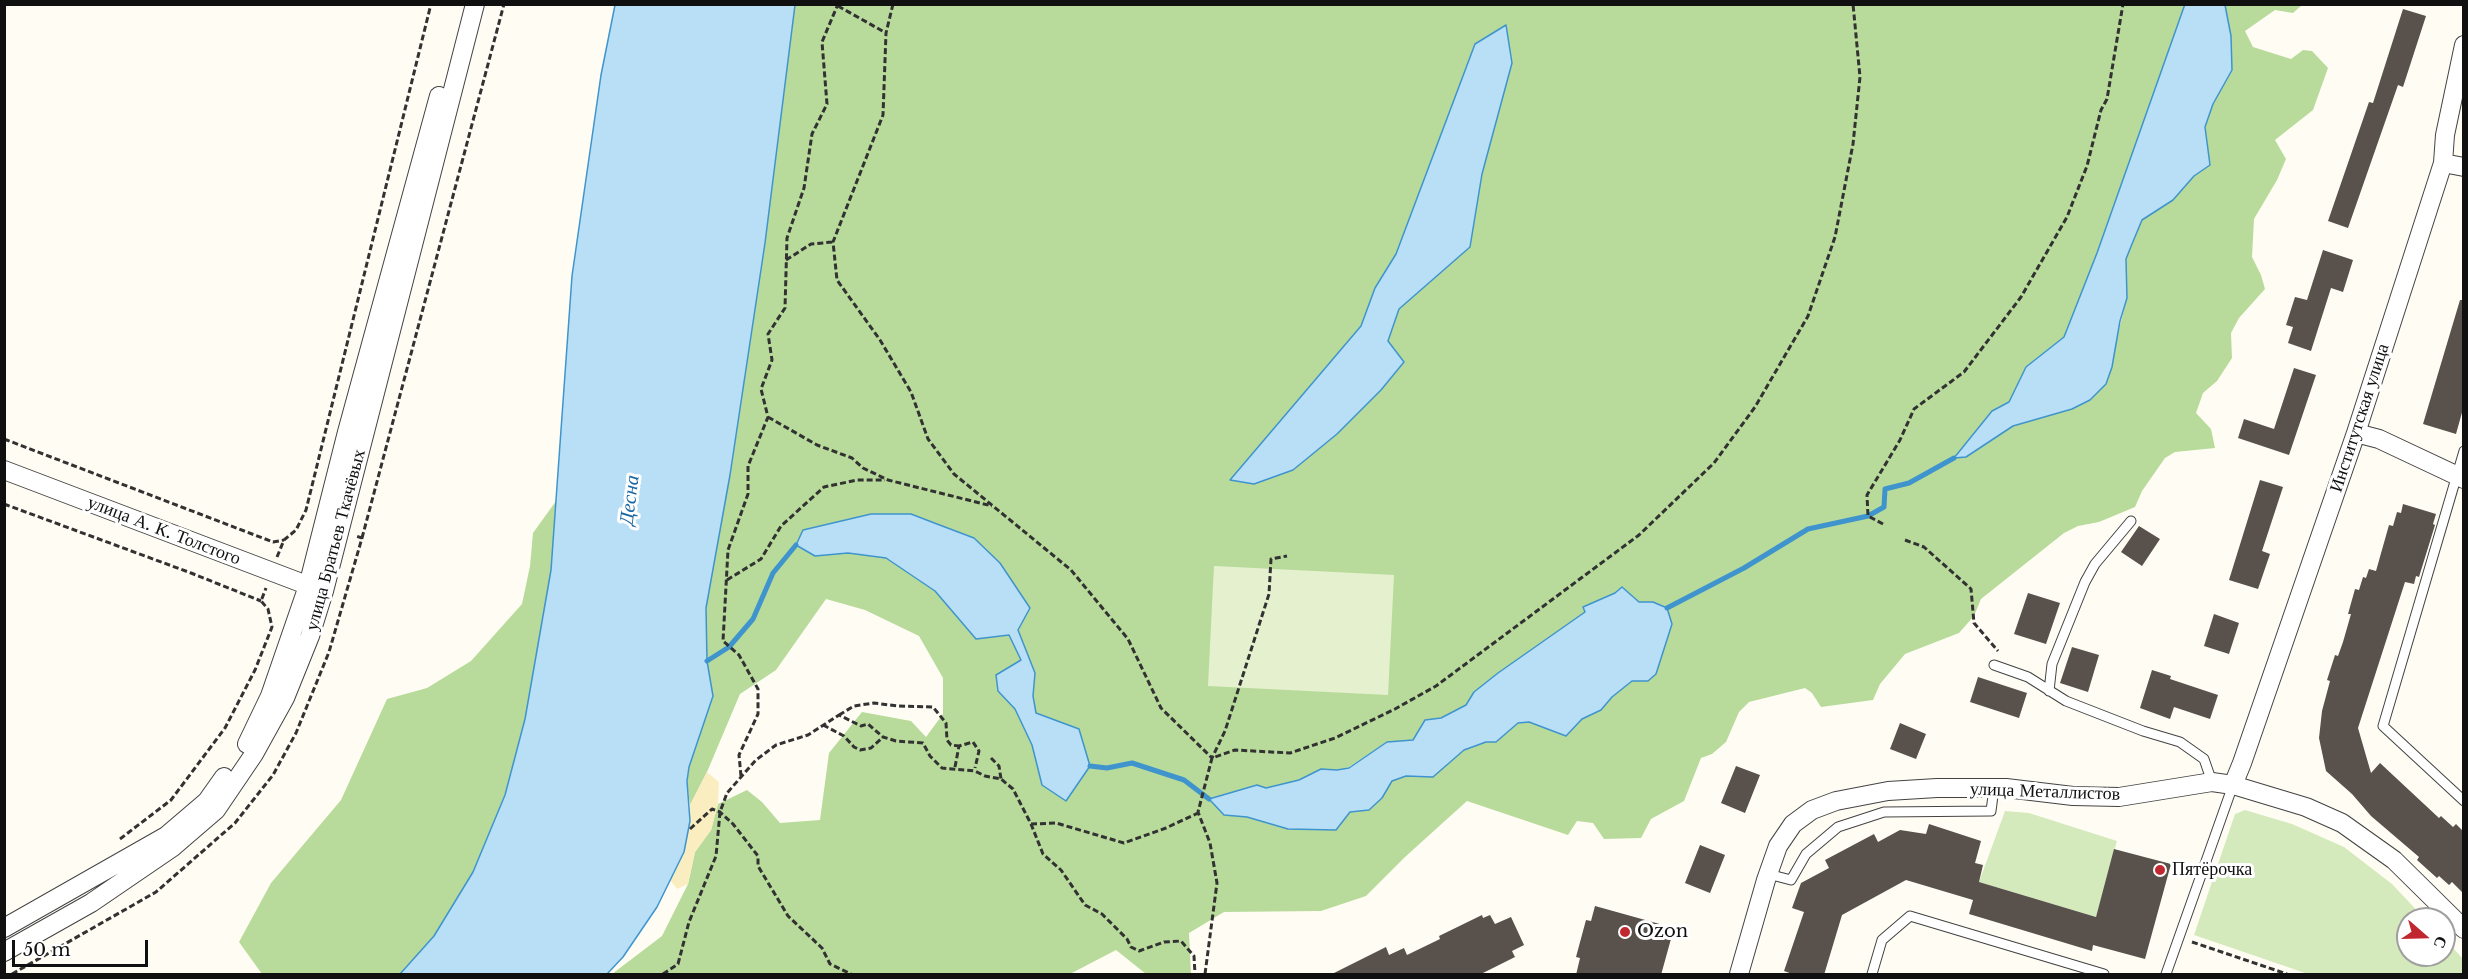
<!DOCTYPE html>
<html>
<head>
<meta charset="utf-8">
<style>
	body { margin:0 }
	#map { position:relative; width:2468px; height:979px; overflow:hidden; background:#fffdf3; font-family:"Libre Baskerville",serif }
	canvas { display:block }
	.frame { position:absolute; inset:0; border:6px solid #101010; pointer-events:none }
	.north { position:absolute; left:2396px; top:907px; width:60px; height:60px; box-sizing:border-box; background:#fff; border:2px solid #9f9f9f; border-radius:50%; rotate:110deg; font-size:16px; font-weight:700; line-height:24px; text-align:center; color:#101010 }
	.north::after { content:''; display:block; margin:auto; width:21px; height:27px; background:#c1272f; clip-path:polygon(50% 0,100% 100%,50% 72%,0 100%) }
	.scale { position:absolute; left:12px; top:940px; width:136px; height:27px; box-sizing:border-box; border:3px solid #101010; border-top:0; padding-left:8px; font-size:18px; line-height:21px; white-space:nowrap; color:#101010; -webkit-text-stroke:4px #fff; paint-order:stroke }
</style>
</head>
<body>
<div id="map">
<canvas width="2468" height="979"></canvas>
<div class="frame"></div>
<div class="north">С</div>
<div class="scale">50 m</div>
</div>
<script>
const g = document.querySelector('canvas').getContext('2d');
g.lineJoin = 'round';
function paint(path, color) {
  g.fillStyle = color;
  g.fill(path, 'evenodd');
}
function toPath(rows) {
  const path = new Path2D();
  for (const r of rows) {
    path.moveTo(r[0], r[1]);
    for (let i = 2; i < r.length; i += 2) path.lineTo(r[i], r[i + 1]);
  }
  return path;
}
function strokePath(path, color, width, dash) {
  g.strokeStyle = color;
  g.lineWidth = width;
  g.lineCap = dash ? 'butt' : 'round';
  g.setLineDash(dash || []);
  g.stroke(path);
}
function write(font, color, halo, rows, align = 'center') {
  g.font = font + ' "Libre Baskerville",serif';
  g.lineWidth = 6;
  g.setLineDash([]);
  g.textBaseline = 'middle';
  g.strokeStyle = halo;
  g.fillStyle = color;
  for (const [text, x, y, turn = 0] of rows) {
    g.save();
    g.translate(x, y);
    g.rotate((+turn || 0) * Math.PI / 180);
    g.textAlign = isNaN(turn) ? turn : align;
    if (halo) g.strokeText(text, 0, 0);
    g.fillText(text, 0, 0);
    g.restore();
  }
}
const green = toPath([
	[2245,810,2292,824,2344,847,2392,884,2425,919,2408,919,2408,955,2444,955,2444,938,2463,959,2463,974,2308,974,2194,935,2235,814],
	[2005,811,2029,813,2117,841,2096,917,1979,882]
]);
const forest = toPath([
	[795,5,2185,5,2097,253,2064,337,2026,367,2009,402,1992,411,1955,457,1966,457,2013,426,2072,409,2090,400,2105,385,2127,298,2126,259,2141,220,2173,200,2194,176,2210,165,2205,127,2213,104,2232,70,2231,36,2225,5,2302,5,2293,13,2275,10,2245,31,2253,47,2291,59,2303,50,2312,51,2328,68,2313,110,2275,140,2286,159,2277,180,2254,219,2252,257,2261,275,2265,289,2239,318,2231,333,2232,358,2217,381,2203,393,2196,413,2211,429,2215,448,2175,452,2165,458,2142,491,2135,507,2099,522,2078,526,2064,533,1981,599,1974,616,1959,633,1905,654,1880,684,1873,700,1821,707,1812,693,1805,688,1749,702,1739,712,1726,742,1712,754,1701,758,1684,801,1651,819,1641,838,1604,839,1593,823,1577,821,1568,835,1467,801,1405,857,1366,896,1321,911,1224,912,1189,933,1191,974,1146,974,1116,950,1070,974,612,974,662,936,688,884,695,852,711,830,718,804,747,790,762,802,780,823,820,820,829,753,862,712,911,721,926,737,943,714,943,678,919,636,865,610,826,599,776,670,740,694,707,772,690,805,687,781,689,767,713,696,707,661,706,608,730,475,765,243],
	[1482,174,1470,247,1399,309,1388,341,1404,362,1381,390,1337,434,1293,470,1231,480,1361,326,1375,288,1396,254],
	[911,514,974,538,1000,563,1018,630,1035,673,1033,696,1036,713,1079,729,1090,766,1042,785,1032,745,1015,709,998,691,996,675,1021,660,1009,635,976,639,935,591,886,558,848,553,815,556],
	[1622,587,1639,602,1653,602,1648,681,1632,681,1612,697,1601,710,1582,719,1566,736,1529,722,1518,723,1496,742,1486,742,1464,750,1433,777,1406,776,1392,781,1382,798,1369,810,1350,812,1336,830,1288,829,1247,817,1224,815,1245,789,1257,785,1266,789,1299,780,1321,769,1338,770,1349,767,1387,742,1413,740,1425,721,1441,718,1466,705,1474,692,1498,673,1586,612,1583,607,1615,593],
	[556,501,551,570,539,645,525,719,505,794,473,872,434,936,400,974,262,974,239,942,271,883,341,800,387,699,427,688,471,661,522,604,530,566,533,533]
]);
const sand = toPath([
	[707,772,719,782,718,804,711,830,695,852,688,884,677,889,670,880,684,852,690,821,690,805]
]);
const pitch = toPath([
	[1214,566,1394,575,1388,695,1208,686]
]);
const water = toPath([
	[2185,4,2225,5,2231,36,2232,70,2213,104,2205,127,2210,165,2194,176,2173,200,2142,220,2132,244,2126,259,2127,298,2120,321,2112,367,2106,384,2090,400,2072,409,2013,426,1966,457,1954,458,1992,411,2009,402,2026,367,2064,337,2097,253,2185,4],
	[615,5,795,5,765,243,730,475,706,608,707,661,713,696,689,767,687,781,690,821,684,852,657,907,623,957,607,974,400,974,434,936,473,872,505,795,525,719,551,570,572,276,601,75,615,5],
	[1506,25,1512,63,1482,174,1470,247,1399,309,1388,341,1404,362,1381,390,1337,434,1293,470,1254,484,1230,480,1361,326,1375,288,1396,254,1475,44,1506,25],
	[871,514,911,514,937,524,974,538,1000,563,1030,608,1018,630,1035,673,1033,696,1036,713,1079,729,1090,766,1066,801,1042,785,1032,745,1015,709,998,691,996,675,1021,660,1009,635,976,639,935,591,886,558,848,553,815,556,796,545,803,530,871,514],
	[1622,587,1639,602,1653,602,1667,608,1672,624,1656,674,1648,681,1632,681,1612,697,1601,710,1582,719,1566,736,1529,722,1518,723,1496,742,1486,742,1464,750,1433,777,1406,776,1392,781,1382,798,1369,810,1350,812,1336,830,1288,829,1247,817,1224,815,1209,799,1257,785,1266,788,1299,780,1321,769,1337,770,1349,768,1387,742,1413,740,1425,720,1441,718,1466,705,1474,692,1498,673,1585,612,1583,607,1615,593,1622,587]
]);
const stream = toPath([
	[1667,608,1744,568,1808,529,1868,516,1884,507,1885,489,1909,483,1954,458],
	[707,661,729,647,753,619,773,573,796,545],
	[1090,766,1107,768,1132,763,1184,780,1209,799]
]);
const building = toPath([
	[2403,9,2426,16,2403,87,2398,85,2348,228,2328,221,2369,102,2373,103],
	[2323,250,2353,260,2343,292,2331,288,2311,351,2288,343,2293,327,2286,325,2295,297,2307,300],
	[2460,300,2463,300,2463,409,2456,434,2423,424],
	[2294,368,2316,375,2289,455,2238,438,2244,419,2274,429],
	[2260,480,2283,487,2262,551,2270,554,2258,589,2229,580],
	[2403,504,2436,514,2433,524,2435,525,2419,577,2416,576,2414,584,2405,582,2358,728,2371,773,2380,763,2439,818,2441,816,2453,827,2456,824,2463,831,2463,893,2452,882,2449,885,2439,876,2437,878,2417,860,2419,857,2371,816,2352,794,2326,771,2319,738,2322,711,2330,681,2327,680,2335,655,2338,656,2343,642,2351,614,2348,614,2355,589,2359,590,2363,577,2366,578,2369,569,2376,571,2389,525,2393,526,2397,512,2401,513],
	[2139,526,2160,539,2142,566,2121,552],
	[2028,593,2060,603,2046,644,2014,634],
	[2214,614,2239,623,2229,654,2204,646],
	[2072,647,2099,655,2088,692,2060,683],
	[2152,670,2171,676,2170,679,2218,695,2210,719,2174,707,2170,719,2140,708],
	[1978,677,2027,693,2019,718,1970,702],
	[1900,723,1926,734,1916,759,1890,749],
	[1736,766,1760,775,1745,813,1721,803],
	[1929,824,1981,841,1975,863,1983,865,1979,882,2096,917,2114,849,2171,864,2145,959,2093,945,2092,951,1969,914,1973,900,1906,880,1842,915,1824,975,1795,975,1784,971,1804,912,1792,908,1801,883,1829,868,1825,860,1874,834,1878,842,1900,830,1926,834],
	[1700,845,1725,855,1710,893,1685,883],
	[1595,906,1674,928,1661,975,1576,975,1580,958,1576,957,1586,920,1591,921],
	[1482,915,1483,918,1490,915,1495,924,1511,917,1524,945,1512,951,1515,957,1479,975,1330,975,1386,947,1389,955,1404,948,1407,955,1440,939,1439,936]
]);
const path = toPath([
	[893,4,886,33,883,115,833,242,837,280,880,340,911,392,928,439,954,474,1071,570,1128,639,1161,708,1212,758,1225,731,1269,594,1271,559,1287,556],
	[838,6,886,33],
	[786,260,811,244,833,242],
	[768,417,817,445,852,458,863,468,888,480,992,506],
	[4,439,273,542,284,540],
	[4,504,191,573,261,601],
	[1883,524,1868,516,1867,495,1900,440,1914,409,1964,372,2021,297,2067,217,2087,166,2101,110,2107,99,2123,4],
	[362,538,504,4],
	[1905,540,1924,547,1971,589,1974,623,1998,651],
	[277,557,284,540,296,530,306,510,431,4],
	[727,580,761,559,781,526,824,487,857,480,885,480],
	[839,715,854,706,874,703,898,706,933,707,946,723,947,740,951,745,959,746],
	[823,725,844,736,854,747,860,750,871,748,883,737],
	[991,758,999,766,1001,779],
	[955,767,959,746,973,742,979,751,975,768],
	[741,776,739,755,758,714,758,689,739,655,723,641,728,550,748,494,748,466,768,417,761,389,772,360,768,334,785,308,787,238,804,188,812,134,827,104,822,42,838,4],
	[1031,824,1056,823,1124,843,1166,828,1198,813],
	[690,829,712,809,720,812,733,824,758,856,758,866,788,916,822,948,830,964,851,974],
	[120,839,171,800,225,728,255,670,272,627,268,609,261,601,266,588],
	[2192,942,2287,974],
	[12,974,156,892,235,823,273,775,296,733,329,652,362,538,356,536],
	[663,974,678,964,689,922,716,856,720,812,727,793,756,760,776,745,808,735,839,715,861,726,868,724,883,737,896,741,923,743,930,756,942,768,975,771,985,776,1001,779,1013,789,1031,824,1043,854,1061,870,1085,905,1102,914,1127,939,1131,947,1139,951,1164,942,1181,941,1194,956,1195,974],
	[1205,974,1217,883,1210,843,1198,812,1212,758,1235,750,1290,753,1335,738,1395,709,1436,686,1639,535,1714,463,1755,407,1808,316,1835,237,1853,144,1860,77,1853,4]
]);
const lane = toPath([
	[2464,451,2383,726,2464,801],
	[1994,665,2028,677,2066,701,2143,731,2180,742,2204,759,2212,782],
	[2049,691,2052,664,2085,582,2095,564,2131,521],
	[1768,874,1791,880,1806,854,1838,827,1884,812,1991,811,1994,788],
	[1872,974,1882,940,1910,916,2104,974],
	[2166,974,2233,785]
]);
const street = toPath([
	[2443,163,2464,167],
	[2356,433,2379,439,2464,479],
	[4,470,320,590],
	[247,744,270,696,308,586,347,432,439,96],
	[2233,785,2242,763,2356,433,2443,163,2445,135,2464,45],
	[4,928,166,836,207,801,224,777],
	[4,952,91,903,173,847,216,810,254,754,285,698,310,636,324,591,475,4],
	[1739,974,1766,880,1778,846,1793,824,1812,810,1836,801,1888,791,1937,788,2006,788,2073,796,2119,797,2212,782,2233,785,2306,807,2342,823,2394,860,2464,929]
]);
const markers = [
	[2160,870,6,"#c1272f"],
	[1625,932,6,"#c1272f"]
];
const streetNames = [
	["Институтская улица",2360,418,-72],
	["улица А. К. Толстого",164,531,21],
	["улица Братьев Ткачёвых",336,540,-75],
	["улица Металлистов",2045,792,2]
];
const poiNames = [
	["Пятёрочка",2172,870],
	["Ozon",1637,932]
];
const waterNames = [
	["Десна",630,500,-83]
];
paint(green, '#d4eabc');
paint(forest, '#b8db9b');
paint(sand, '#faedc0');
paint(pitch, '#e5f1ce');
paint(water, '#b8dff6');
strokePath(water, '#3f94cd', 1.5);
strokePath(stream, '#3f94cd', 5);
paint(building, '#59514c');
strokePath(lane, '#434343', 11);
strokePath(street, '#434343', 20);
strokePath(path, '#323232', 3, [6, 3]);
strokePath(lane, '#fff', 9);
strokePath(street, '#fff', 18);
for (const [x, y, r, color] of markers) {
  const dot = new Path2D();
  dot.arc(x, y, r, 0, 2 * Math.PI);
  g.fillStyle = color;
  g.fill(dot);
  strokePath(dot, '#fff', 2);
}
write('18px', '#101010', '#fff', streetNames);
write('18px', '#101010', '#fff', poiNames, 'left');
write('italic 20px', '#1866a3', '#fff', waterNames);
</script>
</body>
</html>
